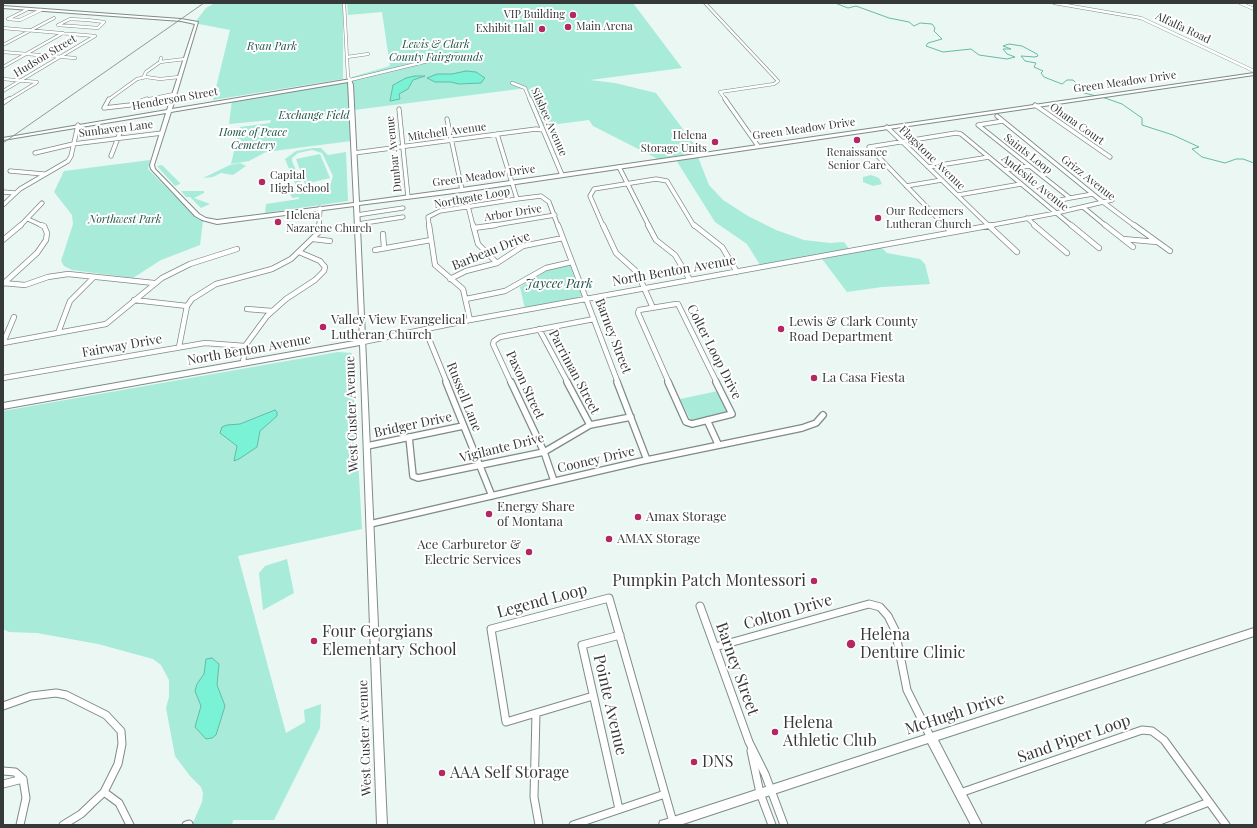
<!DOCTYPE html>
<html>
<head>
<meta charset="utf-8">
<style>
	body { margin:0 }
	#map { position:relative; width:1257px; height:828px; overflow:hidden; background:#eaf7f3; font-family:"Playfair Display",serif }
	canvas { display:block }
	.frame { position:absolute; inset:0; border:4px solid #353a38; pointer-events:none }
</style>
</head>
<body>
<div id="map">
<canvas width="1257" height="828"></canvas>
<div class="frame"></div>
</div>
<script>
const g = document.querySelector('canvas').getContext('2d');
g.lineJoin = 'round';
function paint(path, color) {
  g.fillStyle = color;
  g.fill(path, 'evenodd');
}
function toPath(rows) {
  const path = new Path2D();
  for (const r of rows) {
    path.moveTo(r[0], r[1]);
    for (let i = 2; i < r.length; i += 2) path.lineTo(r[i], r[i + 1]);
  }
  return path;
}
function strokePath(path, color, width, dash) {
  g.strokeStyle = color;
  g.lineWidth = width;
  g.lineCap = dash ? 'butt' : 'round';
  g.setLineDash(dash || []);
  g.stroke(path);
}
function write(font, color, halo, rows, align = 'center') {
  g.font = font + ' "Playfair Display",serif';
  g.lineWidth = 4;
  g.setLineDash([]);
  g.textBaseline = 'middle';
  g.strokeStyle = halo;
  g.fillStyle = color;
  for (const [text, x, y, turn = 0] of rows) {
    g.save();
    g.translate(x, y);
    g.rotate((+turn || 0) * Math.PI / 180);
    g.textAlign = isNaN(turn) ? turn : align;
    if (halo) g.strokeText(text, 0, 0);
    g.fillText(text, 0, 0);
    g.restore();
  }
}
const green = toPath([
	[215,3,343,3,343,79,213,100,230,30,199,24,196,21,206,8],
	[347,3,633,3,682,68,590,80,615,83,656,93,700,152,658,159,593,126,589,120,543,126,527,88,354,110,352,77,390,66,382,12,348,15],
	[343,82,347,82,349,86,351,141,266,152,249,161,231,164,240,127,270,123,271,120,229,124,232,100],
	[313,148,321,148,328,155,346,152,348,201,265,213,266,204,299,199,299,197,292,198,289,190,298,190,285,159,296,151],
	[312,150,322,153,333,176,331,183,319,188,309,188,303,186,292,161,292,158,298,153],
	[320,154,330,178,305,184,296,159],
	[698,157,709,185,723,200,748,216,776,230,804,240,830,243,844,242,849,249,760,265,747,244,715,222,676,160],
	[150,160,148,169,197,218,203,221,200,245,161,260,133,278,72,270,64,266,61,261,73,224,72,215,54,192,64,171],
	[240,163,246,166,233,175,221,173,213,177,203,178,230,165],
	[162,165,180,183,180,184,175,186,157,166],
	[871,175,879,178,882,184,873,186,863,182,863,177],
	[181,191,204,191,204,193,194,198,210,204,201,208,190,197,186,197],
	[881,247,887,253,920,259,925,264,930,284,882,287,847,292,822,259],
	[570,265,582,296,578,297,578,298,525,309,520,287,549,269],
	[338,352,352,353,362,529,238,556,286,733,305,722,304,710,321,704,320,728,274,820,233,820,232,825,192,825,202,802,203,793,201,787,190,776,175,756,166,708,169,697,169,680,161,665,153,659,98,644,37,633,9,632,3,629,3,411],
	[718,391,728,412,692,421,690,419,680,399],
	[287,559,294,593,263,610,259,573,265,566]
]);
const water = toPath([
	[466,71,476,72,485,78,484,79,481,83,459,84,451,82,435,82,427,78,437,74,452,74,466,71],
	[415,76,425,76,413,80,408,89,399,94,400,99,390,101,393,85,406,78,415,76],
	[275,410,277,412,277,416,260,431,257,447,239,459,234,461,237,446,220,433,222,427,227,425,240,424,275,410],
	[212,658,219,664,217,685,225,706,216,735,212,738,206,739,195,727,201,706,195,691,197,684,204,674,206,659,212,658]
]);
const stream = toPath([
	[835,3,848,8,856,6,889,18,909,22,914,26,920,23,932,24,935,28,934,31,942,39,928,43,926,46,943,52,971,49,979,55,1007,59,1015,57,1007,54,1003,49,1011,49,1003,46,1009,44,1022,46,1037,54,1038,56,1035,57,1021,56,1025,61,1036,63,1034,67,1043,71,1041,73,1044,77,1062,84,1067,80,1073,80,1076,83,1073,90,1096,96],
	[1102,97,1122,104,1142,118,1142,125,1173,135,1199,147,1192,149,1202,157,1225,163,1236,159,1243,159,1254,163]
]);
const streetFar4 = toPath([
	[344,3,348,77,350,80,457,54],
	[705,3,778,81,774,84,720,92,726,100],
	[1054,3,1141,18,1254,71],
	[1240,3,1254,9],
	[28,9,8,19,20,20,41,10],
	[70,19,88,20,104,22,98,28,58,25,70,19],
	[3,28,95,36],
	[3,45,54,18],
	[3,52,75,58],
	[347,57,368,54],
	[160,62,185,59],
	[3,67,63,33],
	[143,78,146,72,160,62,161,58],
	[3,79,37,82],
	[512,83,525,88,530,100],
	[3,91,95,36],
	[8,100,36,83],
	[108,100,137,79,146,77,160,79,179,77],
	[144,100,174,94]
]);
const streetFar3 = toPath([
	[530,99,562,175],
	[725,99,758,146],
	[3,103,9,99],
	[1035,105,1110,157],
	[104,108,109,99],
	[104,108,130,105,147,99],
	[399,109,408,197],
	[997,116,1099,199,1135,226],
	[447,119,462,190],
	[1003,121,978,125,1070,198,1093,194],
	[887,127,989,226],
	[497,134,517,199,541,196,549,202,558,226],
	[35,153,73,144,162,133],
	[354,153,536,129,543,130],
	[111,156,121,130],
	[619,167,649,226],
	[928,167,989,157],
	[1004,170,1029,166],
	[10,171,44,174],
	[906,186,942,180],
	[3,192,15,193],
	[958,195,1021,184],
	[1061,200,1070,198],
	[3,205,20,189,68,161,71,156,78,125],
	[468,206,473,226],
	[1083,207,1106,226],
	[357,215,403,208],
	[1027,218,1036,226],
	[28,219,43,226],
	[358,224,403,217],
	[20,226,42,203],
	[319,226,320,208],
	[429,226,428,217,440,211,517,199],
	[489,226,555,215],
	[603,226,590,196,594,189,656,179,667,181,694,226],
	[945,226,869,147,956,133,961,134,1072,226],
	[987,226,1056,213,1112,200]
]);
const streetFar2 = toPath([
	[429,225,435,265,463,289,470,320],
	[473,225,478,244,497,263],
	[558,225,618,383],
	[603,225,616,253,637,272,653,308],
	[648,225,656,240,675,255,690,280],
	[694,225,722,247,737,272],
	[944,225,951,232],
	[988,225,1017,252],
	[1034,225,1067,253],
	[1071,225,1099,248],
	[1105,225,1133,247],
	[1134,225,1170,251],
	[474,228,496,225],
	[383,234,384,248],
	[313,239,330,241],
	[1123,239,1157,242],
	[3,240,21,225],
	[375,250,431,240],
	[450,279,466,271,497,263,523,246,563,238],
	[3,283,25,285,48,277,68,274,154,283],
	[3,284,37,253,46,240,47,233,44,226,41,225],
	[466,299,505,291,546,268,572,262],
	[134,300,187,306],
	[247,309,272,311],
	[425,329,447,383],
	[539,329,568,383],
	[58,333,70,301,94,277],
	[363,342,470,320,993,225],
	[3,343,106,324,162,278,190,264,237,249],
	[3,343,14,317],
	[179,347,187,306,192,299,216,284,272,269,291,259,318,233,319,225],
	[243,363,245,346,267,316,286,299,315,280,324,271,325,267,320,261,299,252],
	[3,378,205,343,245,346],
	[511,383,493,344,494,341,500,337,594,319],
	[669,383,638,313,639,310,676,304,678,304,717,383]
]);
const streetFar1 = toPath([
	[446,382,492,496],
	[511,382,544,452,554,481],
	[567,382,590,425],
	[617,382,647,460],
	[668,382,686,422,692,424,732,414,716,382],
	[707,420,718,444],
	[409,437,413,476,418,478,544,452,590,425,631,417],
	[367,446,463,426],
	[370,524,642,461,802,428,816,423,823,415]
]);
const street = toPath([
	[700,606,749,742,765,774,784,825],
	[715,647,869,604,880,607,888,616,895,630,907,690,931,738],
	[3,706,31,696,56,693,66,695,106,715,121,731,122,744,118,764,104,792,81,814,63,825],
	[536,713,593,696],
	[751,751,760,793,772,825],
	[3,771,15,772,23,779,3,784],
	[104,792,119,803,130,825],
	[960,793,1142,730,1152,731,1164,740,1226,825],
	[619,809,582,645,620,635],
	[20,825,26,798,23,779],
	[186,825,189,824],
	[539,825,534,797,536,713,506,722,491,629,609,598,673,822],
	[573,825,665,794],
	[1149,825,1209,802]
]);
const secondary = toPath([
	[3,6,181,19,198,22,172,109,351,79,353,85,359,202,462,188,1254,73,1254,75,462,192,359,205,387,825,377,825,360,345,3,409,3,403,360,340,354,206,217,224,202,220,195,216,151,169,150,165,166,113,3,140,3,138,167,110,195,24,181,21,3,8,3,6],
	[348,82,354,203,217,220,206,218,199,214,155,169,154,165,171,112,348,82],
	[1254,628,1254,636,938,740,982,825,971,825,928,743,680,825,659,825,660,821,664,820,1254,628]
]);
const rail = toPath([
	[3,143,204,3]
]);
const markers = [
	[573,15,4,"#b32763"],
	[568,27,4,"#b32763"],
	[542,29,4,"#b32763"],
	[857,140,4,"#b32763"],
	[715,142,4,"#b32763"],
	[262,182,4,"#b32763"],
	[878,218,4,"#b32763"],
	[278,222,4,"#b32763"],
	[323,327,4,"#b32763"],
	[781,329,4,"#b32763"],
	[814,378,4,"#b32763"],
	[489,514,4,"#b32763"],
	[638,517,4,"#b32763"],
	[609,539,4,"#b32763"],
	[529,552,4,"#b32763"],
	[814,581,4,"#b32763"],
	[314,641,4,"#b32763"],
	[851,644,5,"#b32763"],
	[775,732,4,"#b32763"],
	[694,762,4,"#b32763"],
	[442,773,4,"#b32763"]
];
const farPoinames = [
	["VIP Building",565,15,"right"],
	["Main Arena",576,27],
	["Exhibit Hall",534,29,"right"],
	["Helena",707,136,"right"],
	["Storage Units",707,149,"right"],
	["Renaissance",857,153,"center"],
	["Senior Care",857,166,"center"],
	["Capital",270,176],
	["High School",270,189],
	["Our Redeemers",886,212],
	["Lutheran Church",886,225],
	["Helena",286,216],
	["Nazarene Church",286,229]
];
const farStreetnames = [
	["Alfalfa Road",1183,28,25],
	["Hudson Street",45,56,-31],
	["Green Meadow Drive",1125,82,-8],
	["Henderson Street",175,99,-10],
	["Silsbee Avenue",549,122,66],
	["Ohana Court",1077,124,35],
	["Sunhaven Lane",116,129,-7],
	["Green Meadow Drive",804,129,-8],
	["Mitchell Avenue",447,132,-8],
	["Dunbar Avenue",394,154,-96],
	["Saints Loop",1028,154,38],
	["Flagstone Avenue",932,158,44],
	["Green Meadow Drive",484,176,-8],
	["Grizz Avenue",1088,178,38],
	["Andesite Avenue",1035,183,39],
	["Northgate Loop",472,198,-10],
	["Arbor Drive",513,213,-9]
];
const farParknames = [
	["Lewis & Clark",436,45],
	["County Fairgrounds",436,58],
	["Ryan Park",272,47],
	["Exchange Field",314,116],
	["Home of Peace",253,133],
	["Cemetery",253,146],
	["Northwest Park",125,220]
];
const streetNames = [
	["Barbeau Drive",491,251,-22],
	["North Benton Avenue",674,271,-10],
	["Barney Street",613,336,69],
	["Fairway Drive",122,346,-10],
	["North Benton Avenue",249,350,-10],
	["Colter Loop Drive",714,352,63],
	["Parriman Street",574,372,62],
	["Paxon Street",525,385,65],
	["Russell Lane",464,397,68],
	["West Custer Avenue",352,414,-92],
	["Bridger Drive",413,425,-12],
	["Vigilante Drive",502,448,-14],
	["Cooney Drive",596,460,-13],
	["West Custer Avenue",365,738,-92]
];
const parkNames = [
	["Jaycee Park",559,284]
];
const poiNames = [
	["Valley View Evangelical",331,320],
	["Lutheran Church",331,335],
	["Lewis & Clark County",789,322],
	["Road Department",789,337],
	["La Casa Fiesta",822,378],
	["Energy Share",497,507],
	["of Montana",497,522],
	["Amax Storage",646,517],
	["AMAX Storage",617,539],
	["Ace Carburetor &",521,545,"right"],
	["Electric Services",521,560,"right"]
];
const nearPoinames = [
	["Pumpkin Patch Montessori",806,581,"right"],
	["Four Georgians",322,632],
	["Elementary School",322,650],
	["Helena",860,635],
	["Denture Clinic",860,653],
	["Helena",783,723],
	["Athletic Club",783,741],
	["DNS",702,762],
	["AAA Self Storage",450,773]
];
const nearStreetnames = [
	["Legend Loop",542,601,-15],
	["Colton Drive",788,612,-16],
	["Barney Street",737,669,70],
	["Pointe Avenue",610,705,77],
	["McHugh Drive",955,714,-18],
	["Sand Piper Loop",1074,739,-19]
];
paint(green, '#a8ebd9');
paint(water, '#7af2d6');
strokePath(water, '#65bba7', 1);
strokePath(stream, '#65bba7', 1);
strokePath(streetFar4, '#7f8b88', 3.5);
strokePath(streetFar3, '#7f8b88', 5);
strokePath(streetFar2, '#7f8b88', 6);
strokePath(streetFar1, '#7f8b88', 8);
strokePath(street, '#7f8b88', 9);
strokePath(secondary, '#7f8b88', 2);
strokePath(streetFar4, '#fff', 2.5);
strokePath(streetFar3, '#fff', 3.5);
strokePath(streetFar2, '#fff', 4.5);
strokePath(streetFar1, '#fff', 5.5);
strokePath(street, '#fff', 7);
paint(secondary, '#fff');
strokePath(rail, '#909996', 1);
for (const [x, y, r, color] of markers) {
  const dot = new Path2D();
  dot.arc(x, y, r, 0, 2 * Math.PI);
  g.fillStyle = color;
  g.fill(dot);
  strokePath(dot, '#fff', 1.5);
}
write('11px', '#353a38', '#fff', farPoinames, 'left');
write('11px', '#353a38', '#fff', farStreetnames);
write('italic 11px', '#1c5044', '#fff', farParknames);
write('13px', '#353a38', '#fff', streetNames);
write('italic 13px', '#1c5044', '#fff', parkNames);
write('13px', '#353a38', '#fff', poiNames, 'left');
write('16px', '#353a38', '#fff', nearPoinames, 'left');
write('16px', '#353a38', '#fff', nearStreetnames);
</script>
</body>
</html>
